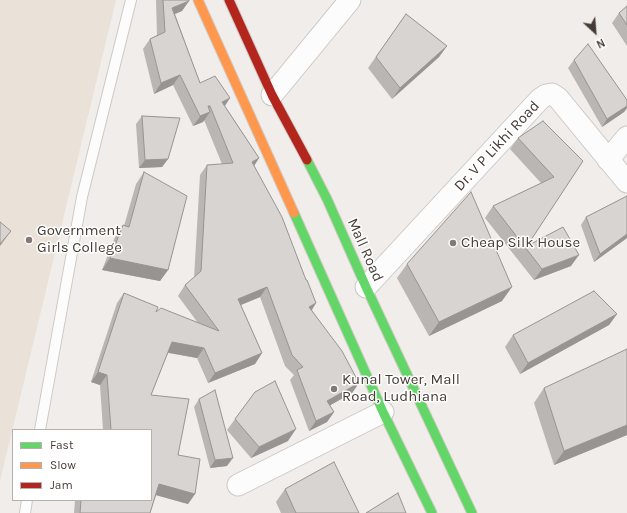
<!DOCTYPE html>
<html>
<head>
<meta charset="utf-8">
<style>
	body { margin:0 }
	#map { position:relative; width:627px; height:513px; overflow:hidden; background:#f0edea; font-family:Karla,sans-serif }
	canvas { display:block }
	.legend { position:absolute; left:12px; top:429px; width:140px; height:72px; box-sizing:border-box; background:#fff; border:1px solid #b5b1af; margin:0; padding:5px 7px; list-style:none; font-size:12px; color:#463c36 }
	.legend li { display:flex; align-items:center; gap:8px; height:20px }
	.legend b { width:20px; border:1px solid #b5b1af }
	.north { position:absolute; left:575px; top:12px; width:40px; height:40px; -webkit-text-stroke:3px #fff; paint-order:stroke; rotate:154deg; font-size:11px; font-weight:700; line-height:16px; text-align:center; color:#463c36 }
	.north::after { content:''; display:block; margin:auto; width:14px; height:18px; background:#463c36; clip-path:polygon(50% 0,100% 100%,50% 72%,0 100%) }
</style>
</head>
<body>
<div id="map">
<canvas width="627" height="513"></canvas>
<ul class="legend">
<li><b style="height:5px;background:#63d668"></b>Fast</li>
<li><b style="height:5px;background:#ff974d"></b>Slow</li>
<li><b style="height:5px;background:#b3261e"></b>Jam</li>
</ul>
<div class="north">N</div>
</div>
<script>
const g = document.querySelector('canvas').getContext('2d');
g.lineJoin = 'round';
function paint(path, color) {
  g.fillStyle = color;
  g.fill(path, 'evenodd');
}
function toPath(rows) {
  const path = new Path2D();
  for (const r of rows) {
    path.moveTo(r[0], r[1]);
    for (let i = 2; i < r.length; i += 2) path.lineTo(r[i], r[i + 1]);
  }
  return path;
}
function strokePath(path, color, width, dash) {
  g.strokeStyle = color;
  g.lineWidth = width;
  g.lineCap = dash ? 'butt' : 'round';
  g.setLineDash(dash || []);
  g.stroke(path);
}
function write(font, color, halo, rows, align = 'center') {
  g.font = font + ' Karla,sans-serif';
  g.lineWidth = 3;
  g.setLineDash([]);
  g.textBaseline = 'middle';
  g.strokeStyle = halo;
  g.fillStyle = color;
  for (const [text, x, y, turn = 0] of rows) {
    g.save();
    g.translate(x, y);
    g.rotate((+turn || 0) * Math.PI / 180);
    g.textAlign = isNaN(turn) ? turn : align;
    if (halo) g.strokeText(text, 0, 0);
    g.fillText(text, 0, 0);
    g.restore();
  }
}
const education = toPath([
	[0,0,116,0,0,481]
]);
const lane = toPath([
	[40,430,82,197,131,0],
	[25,513,27,500]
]);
const street = toPath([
	[272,95,350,0],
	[608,160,627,137],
	[366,287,540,99,546,95,552,94,558,98,627,182],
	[238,485,383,412]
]);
const fast = toPath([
	[307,160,327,199,366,287,472,513],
	[294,213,383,412,432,513]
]);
const slow = toPath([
	[198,0,294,213]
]);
const jam = toPath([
	[229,0,272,95,307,160]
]);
const wall = toPath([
	[156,0,189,0,182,11,175,14,200,83,225,106,259,158,254,166,316,303,312,310,359,383,352,393,330,405,334,412,327,422,309,431,290,380,294,375,285,366,260,297,241,305,262,353,255,364,208,383,197,358,168,353,151,395,178,455,195,494,188,504,156,495,150,513,74,513,75,500,151,500,151,430,103,430,100,385,91,382,117,303,124,293,156,312,198,323,178,296,185,285,194,278,200,175,207,165,222,164,204,120,203,122,193,126,173,85,154,94,143,49,150,39,157,35],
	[627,6,627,46,612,23,619,13],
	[406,14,447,46,439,57,392,99,368,68],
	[574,60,627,100,627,108,624,112,602,127,568,68],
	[142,116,168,159,162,167,139,168,136,124],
	[518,138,583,161,527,246,571,266,534,280,485,218,493,206,541,183,510,149],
	[144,172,168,270,160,281,102,270,115,237,123,225,124,226,136,184],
	[586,217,627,238,594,262,581,225],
	[407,264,502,301,429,336,397,278],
	[617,314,609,325,520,374,505,347,513,335],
	[544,388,627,435,554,465,534,403],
	[255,392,288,441,251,458,227,430],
	[199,399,227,466,210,468,194,407],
	[285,489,359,513,281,513,276,502]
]);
const shadedWall = toPath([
	[189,1,182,11,165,18,172,8],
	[447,46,439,57,392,99,400,88],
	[180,75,173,85,154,94,161,83],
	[230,98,223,109,222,102],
	[208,106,210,106,203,115,210,112,203,122,193,126],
	[627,106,627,108,624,112,602,127,607,119],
	[259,158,252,169,252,162],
	[168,159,162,167,139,168,145,160],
	[11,231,0,246,0,244],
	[627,234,627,238,594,262,600,254],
	[579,255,571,266,534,280,542,269],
	[110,258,168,270,160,281,102,270],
	[267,287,260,297,231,309,238,299],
	[512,287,502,301,429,336,439,322],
	[316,303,309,314,309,307],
	[617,314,609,325,520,374,528,363],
	[172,342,204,348,197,358,165,352],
	[262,353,255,364,208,383,215,373],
	[98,372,107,375,100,385,91,382],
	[359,383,352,393,320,411,327,401],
	[334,412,327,422,309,431,316,421],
	[627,425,627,435,554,465,564,451],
	[296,429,288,441,251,458,259,447],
	[233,458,227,466,210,468,215,460],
	[159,484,195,494,188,504,152,494]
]);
const building = toPath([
	[163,0,189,0,189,1,172,8,200,83,215,76,230,98,222,102,259,158,252,162,282,217,306,280,307,280,316,303,309,307,342,351,359,383,327,401,334,412,316,421,297,370,303,367,292,355,267,287,238,299,262,353,215,373,204,348,172,342,151,395,189,399,178,455,200,459,195,494,159,484,150,513,80,513,81,500,151,500,151,430,111,430,107,375,98,372,124,293,158,307,156,312,161,308,219,331,185,285,201,271,207,165,233,163,210,106,208,106,210,112,200,116,180,75,161,83,150,39,165,32,163,0],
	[627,6,627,25,619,13,627,6],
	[406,14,447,46,400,88,376,57,406,14],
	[588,44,627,100,627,106,607,119,574,60,588,44],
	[142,116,180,118,168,159,145,160,142,116],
	[543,121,583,161,527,246,563,227,579,255,542,269,493,206,554,177,518,138,543,121],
	[144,172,187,196,168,270,110,258,123,225,129,227,144,172],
	[471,192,512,287,439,322,407,264,471,192],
	[627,196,627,234,600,254,586,217,627,196],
	[0,222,11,231,0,244,0,222],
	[594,291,617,314,528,363,513,335,594,291],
	[627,349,627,425,564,451,544,388,627,349],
	[275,381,296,429,259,447,235,419,255,392,275,381],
	[215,390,230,447,233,458,215,460,199,399,215,390],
	[334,462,359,513,296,513,285,489,334,462],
	[398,493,406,513,366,513,398,493]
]);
const markers = [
	[29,240,4,"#827a75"],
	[453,243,4,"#827a75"],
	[334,389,4,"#827a75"]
];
const streetNames = [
	["Dr. V P Likhi Road",497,146,-47],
	["Mall Road",365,250,66]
];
const poiNames = [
	["Government",37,231],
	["Girls College",37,248],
	["Cheap Silk House",461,243],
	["Kunal Tower, Mall",342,380],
	["Road, Ludhiana",342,397]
];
paint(education, '#eae2d9');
strokePath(lane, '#ccc9c6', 12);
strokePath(street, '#ccc9c6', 23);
strokePath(fast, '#d0c9c3', 11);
strokePath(slow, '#d0c9c3', 11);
strokePath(jam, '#d0c9c3', 11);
strokePath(lane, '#fdfcfc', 10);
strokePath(street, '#fdfcfc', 21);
strokePath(fast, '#63d668', 9);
strokePath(slow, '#ff974d', 9);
strokePath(jam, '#b3261e', 9);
paint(wall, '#bab6b4');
paint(shadedWall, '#979492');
paint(building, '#d8d4d1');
strokePath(building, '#979492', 1);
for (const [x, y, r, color] of markers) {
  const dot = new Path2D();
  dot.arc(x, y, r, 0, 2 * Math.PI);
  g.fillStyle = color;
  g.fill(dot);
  strokePath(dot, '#fff', 1.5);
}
write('15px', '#463c36', '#fff', streetNames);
write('15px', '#463c36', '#fff', poiNames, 'left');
</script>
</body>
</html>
